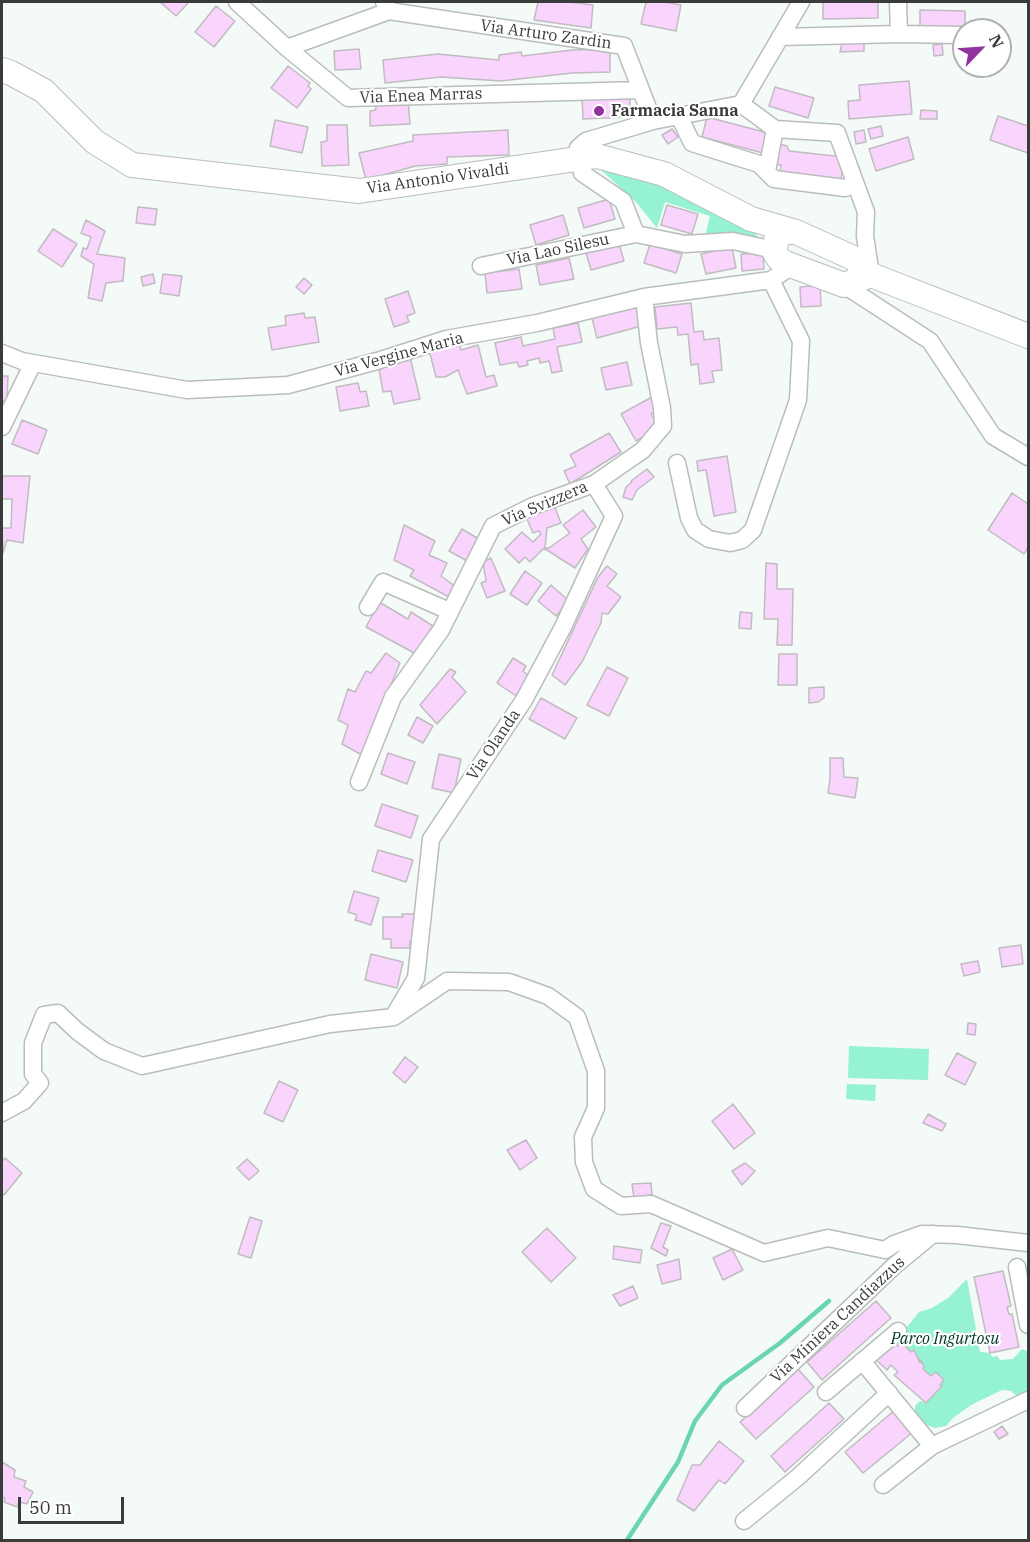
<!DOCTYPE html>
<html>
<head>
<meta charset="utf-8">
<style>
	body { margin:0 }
	#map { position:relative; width:1030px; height:1542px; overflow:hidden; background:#f4faf7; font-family:"IBM Plex Serif",serif }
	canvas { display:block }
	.frame { position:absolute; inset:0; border:3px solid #3a3c3b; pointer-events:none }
	.north { position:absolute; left:952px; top:18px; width:60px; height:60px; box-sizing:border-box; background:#fff; border:2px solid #b0b1b1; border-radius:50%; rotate:65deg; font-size:16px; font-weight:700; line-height:24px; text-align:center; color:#3a3c3b }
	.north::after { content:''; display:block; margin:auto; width:21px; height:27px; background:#90339d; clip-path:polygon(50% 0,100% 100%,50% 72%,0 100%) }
	.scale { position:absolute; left:18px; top:1497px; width:106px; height:27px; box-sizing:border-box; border:3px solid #3a3c3b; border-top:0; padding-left:8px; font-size:18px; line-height:21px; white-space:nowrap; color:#3a3c3b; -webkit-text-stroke:4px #fff; paint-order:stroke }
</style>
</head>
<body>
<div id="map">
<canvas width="1030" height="1542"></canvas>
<div class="frame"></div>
<div class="north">N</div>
<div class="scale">50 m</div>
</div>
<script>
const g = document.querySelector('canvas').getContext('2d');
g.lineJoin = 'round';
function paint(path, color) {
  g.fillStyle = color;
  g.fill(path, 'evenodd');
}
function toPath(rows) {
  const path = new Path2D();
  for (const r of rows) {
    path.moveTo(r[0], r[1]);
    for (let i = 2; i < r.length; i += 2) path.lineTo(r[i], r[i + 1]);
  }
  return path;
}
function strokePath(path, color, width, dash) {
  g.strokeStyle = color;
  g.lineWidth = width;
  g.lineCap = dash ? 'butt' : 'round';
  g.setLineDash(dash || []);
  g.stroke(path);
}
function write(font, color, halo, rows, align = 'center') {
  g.font = font + ' "IBM Plex Serif",serif';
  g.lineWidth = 4.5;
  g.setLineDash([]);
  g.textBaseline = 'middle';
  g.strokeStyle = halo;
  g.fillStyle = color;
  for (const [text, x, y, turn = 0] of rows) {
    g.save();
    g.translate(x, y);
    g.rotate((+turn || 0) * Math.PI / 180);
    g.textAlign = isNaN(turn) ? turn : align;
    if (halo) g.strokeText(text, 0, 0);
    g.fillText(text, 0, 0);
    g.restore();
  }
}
const green = toPath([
	[612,163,742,217,762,242,704,240,710,216,665,202,657,228,636,202,601,170],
	[849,1046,929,1049,928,1080,848,1078],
	[847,1084,876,1085,875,1101,846,1099],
	[967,1279,980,1352,990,1353,992,1357,997,1356,1000,1360,1013,1359,1022,1349,1027,1351,1028,1386,1026,1394,1017,1396,1011,1391,1002,1390,971,1405,953,1418,946,1426,935,1428,924,1424,915,1411,915,1406,920,1401,926,1403,942,1387,940,1385,944,1380,936,1372,931,1376,923,1369,924,1366,920,1363,914,1350,911,1352,902,1343,898,1346,895,1342,919,1312,932,1308,948,1298]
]);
const stream = toPath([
	[627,1540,678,1462,695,1421,722,1385,780,1343,829,1301]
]);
const building = toPath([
	[160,2,189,2,176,16,160,2],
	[538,2,569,2,593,5,591,28,534,20,538,2],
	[646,2,665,2,681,5,676,31,641,24,646,2],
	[823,2,878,2,878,18,823,19,823,2],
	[216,6,235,21,214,47,195,32,216,6],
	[920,10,965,11,965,30,920,30,920,10],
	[864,42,864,51,840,52,842,43,864,42],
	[942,44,943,55,934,56,933,45,942,44],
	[359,49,361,69,335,70,334,51,359,49],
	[610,49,610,72,572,73,501,81,441,77,385,83,383,60,438,54,499,60,499,55,521,52,522,56,572,50,610,49],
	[288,66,310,83,308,86,311,89,297,108,271,88,288,66],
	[909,81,912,114,849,119,848,101,860,100,859,85,909,81],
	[775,87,814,98,808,118,769,106,775,87],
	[630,93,630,117,583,119,582,95,630,93],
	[408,98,410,124,370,126,370,111,376,110,375,100,408,98],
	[921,110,937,111,937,119,920,119,921,110],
	[998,116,1028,126,1028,153,990,140,998,116],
	[707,117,768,133,763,153,702,137,707,117],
	[275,120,308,127,302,153,270,146,275,120],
	[327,125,347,125,349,165,322,166,321,142,327,141,327,125],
	[881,126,883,136,871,139,868,129,881,126],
	[672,129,678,137,668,144,662,135,672,129],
	[508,130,509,155,447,157,447,164,415,166,366,180,359,153,413,141,413,135,508,130],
	[864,130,866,142,856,144,854,132,864,130],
	[908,137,914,159,876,171,869,149,908,137],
	[779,144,787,146,789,151,844,157,841,180,780,172,781,165,774,164,779,144],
	[609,199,615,219,584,228,578,208,609,199],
	[667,205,698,214,692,234,661,225,667,205],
	[138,207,157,209,155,225,136,223,138,207],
	[563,215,569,235,536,245,530,225,563,215],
	[86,220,105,231,97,254,125,258,123,281,106,283,102,301,88,298,94,264,81,256,83,248,87,249,91,237,81,233,86,220],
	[53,229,77,244,62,267,38,251,53,229],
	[618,240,624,261,591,270,585,249,618,240],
	[650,244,682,254,676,273,644,263,650,244],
	[732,247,736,268,706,274,701,254,732,247],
	[763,253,764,269,742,271,741,254,763,253],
	[569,258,574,279,540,285,536,265,569,258],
	[519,269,522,289,487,293,485,273,519,269],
	[153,274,155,283,143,286,141,277,153,274],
	[163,274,182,276,179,296,160,293,163,274],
	[304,278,312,285,304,294,296,287,304,278],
	[820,285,821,306,801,307,800,287,820,285],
	[408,291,415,313,407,316,409,322,394,327,385,299,408,291],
	[691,303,694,332,703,331,704,340,719,338,722,370,712,371,714,382,700,384,698,364,691,365,688,334,678,335,677,327,657,329,655,307,691,303],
	[640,306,645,325,597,338,592,318,640,306],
	[304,313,305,318,315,317,319,342,272,350,268,328,286,325,285,316,304,313],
	[578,323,582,342,557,347,562,371,552,373,549,361,540,363,539,358,527,361,528,365,519,367,517,362,500,365,495,343,521,337,523,346,555,339,553,328,578,323],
	[459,343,461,350,478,345,486,377,494,375,497,386,467,394,458,370,445,377,436,377,429,350,459,343],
	[410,357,420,399,394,404,391,391,383,392,379,369,410,357],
	[627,362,632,385,606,390,601,368,627,362],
	[2,376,8,376,7,402,2,401,2,376],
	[358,383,360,392,366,391,369,406,340,411,336,387,358,383],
	[652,397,659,409,651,414,659,428,636,441,621,414,652,397],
	[22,420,47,430,38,454,12,444,22,420],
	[609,433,621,452,570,484,564,471,576,466,570,455,609,433],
	[727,456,736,512,714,516,706,470,698,471,697,461,727,456],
	[647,469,654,477,637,490,632,500,623,497,626,487,632,482,631,481,647,469],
	[2,476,30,476,23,543,7,540,3,553,2,528,11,528,12,499,2,499,2,476],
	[1012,493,1028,504,1028,547,1024,554,988,530,1012,493],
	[554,505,561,523,547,528,545,548,549,548,570,533,563,525,583,510,596,527,581,539,588,549,575,568,547,550,543,549,530,562,525,557,519,563,505,549,522,532,533,542,541,534,539,531,533,533,527,519,523,517,554,505],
	[404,525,435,541,429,555,447,563,441,576,455,586,449,597,410,576,414,570,394,560,404,525],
	[462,529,479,539,467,561,449,551,462,529],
	[491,558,505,591,487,598,481,583,486,581,483,562,491,558],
	[766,563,777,564,777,589,793,589,792,645,777,645,778,619,764,619,766,563],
	[607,566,617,574,607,586,621,597,608,614,602,613,601,623,582,662,565,685,552,675,598,577,607,566],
	[525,571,542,583,527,605,510,594,525,571],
	[551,585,569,601,556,616,538,601,551,585],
	[379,602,408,619,411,612,433,626,416,654,366,627,379,602],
	[740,612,752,613,751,629,739,628,740,612],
	[386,653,400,663,362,755,342,744,348,725,338,720,348,689,355,692,366,671,371,673,386,653],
	[779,654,797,654,797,685,778,685,779,654],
	[513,658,526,666,523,671,529,676,516,696,497,683,513,658],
	[607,667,628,678,609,716,587,705,607,667],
	[450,669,456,672,452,677,466,692,437,724,420,705,450,669],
	[824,687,824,698,818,702,809,703,809,688,824,687],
	[541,698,577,718,565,739,529,719,541,698],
	[417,717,433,726,423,743,408,735,417,717],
	[388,753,415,762,407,784,381,774,388,753],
	[439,754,461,759,454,793,432,788,439,754],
	[830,758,843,758,844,777,858,778,855,798,828,793,830,779,830,758],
	[382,804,418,816,411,838,375,826,382,804],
	[378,850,413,860,406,882,372,871,378,850],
	[354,891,379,898,371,925,355,920,357,915,348,912,354,891],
	[402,914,416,914,416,941,410,941,410,948,391,948,391,939,383,939,383,917,403,917,402,914],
	[1021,945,1023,964,1002,967,999,948,1021,945],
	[371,954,403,962,397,988,365,980,371,954],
	[978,961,980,972,964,976,961,964,978,961],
	[968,1023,976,1024,975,1035,967,1034,968,1023],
	[957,1053,976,1063,965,1085,945,1075,957,1053],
	[405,1057,418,1067,405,1083,393,1073,405,1057],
	[279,1081,298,1090,283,1122,264,1113,279,1081],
	[733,1104,755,1133,734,1149,712,1121,733,1104],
	[928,1114,946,1124,942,1131,923,1123,928,1114],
	[526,1140,537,1158,520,1170,507,1150,526,1140],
	[5,1158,22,1173,4,1195,2,1193,2,1161,5,1158],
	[247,1159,259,1171,249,1180,237,1168,247,1159],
	[745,1163,755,1171,742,1185,732,1171,745,1163],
	[651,1183,652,1195,634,1198,632,1184,651,1183],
	[250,1217,262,1221,251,1258,238,1254,250,1217],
	[661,1223,671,1226,663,1247,668,1250,666,1256,651,1248,661,1223],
	[547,1228,576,1258,551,1282,522,1252,547,1228],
	[614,1246,642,1250,640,1263,613,1259,614,1246],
	[732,1249,743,1270,723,1280,713,1258,732,1249],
	[679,1259,681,1279,662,1284,657,1265,679,1259],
	[1003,1271,1011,1306,1007,1307,1009,1314,1012,1314,1019,1347,990,1353,974,1277,1003,1271],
	[633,1286,638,1298,620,1306,613,1295,633,1286],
	[876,1301,891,1318,822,1380,807,1362,876,1301],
	[895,1342,898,1346,902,1343,911,1352,914,1350,920,1363,919,1358,924,1366,923,1369,931,1376,936,1372,944,1380,940,1385,942,1386,926,1403,894,1375,898,1372,891,1365,887,1370,875,1359,895,1342],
	[798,1369,814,1387,756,1439,740,1422,798,1369],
	[829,1403,844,1419,785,1472,771,1456,829,1403],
	[895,1410,913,1432,863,1473,845,1452,895,1410],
	[1002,1426,1008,1434,999,1439,994,1432,1002,1426],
	[719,1441,744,1461,725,1484,719,1480,694,1511,677,1500,692,1465,700,1465,719,1441],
	[2,1462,15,1470,14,1477,26,1481,24,1487,33,1492,27,1504,19,1502,17,1507,4,1502,5,1498,2,1497,2,1462]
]);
const minor = toPath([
	[237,2,287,48,348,98,641,90],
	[898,2,899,34],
	[389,11,624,46,653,121],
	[780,37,899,34,962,35],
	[287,48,389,11,384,2],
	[741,104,775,129,837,133,866,212,865,236,871,275],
	[679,116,692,143,759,164,774,179,845,188,855,184],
	[767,171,775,129],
	[636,234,685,244,733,241,774,250],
	[481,266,636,234,623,201,582,173,578,148,586,141,653,121,741,104,801,2],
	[844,285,930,341,993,436,1028,457],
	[2,353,22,361,187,390,288,385,377,361,446,339,537,323,644,297,771,280,792,266],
	[2,427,33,363],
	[677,463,689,518,695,530,709,539,730,543,742,540,753,530,798,400,801,341,771,280],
	[368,607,383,582,449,611],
	[359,782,393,697,441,630,493,526,533,506,594,484,643,450,663,426,662,408,649,343,644,297],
	[396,1012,416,978,431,839,524,700,563,627,614,516,594,484],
	[2,1113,24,1101,40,1083,33,1074,33,1043,44,1015,58,1013,77,1031,104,1051,142,1066,330,1024,394,1017,447,981,509,982,548,996,577,1017,596,1071,596,1108,583,1137,584,1162,594,1189,621,1206,651,1204,764,1253,828,1238,885,1250,894,1244,922,1234,957,1235,1028,1243],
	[1017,1267,1028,1325],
	[862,1361,932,1446],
	[826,1392,898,1331],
	[745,1408,893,1267,933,1234],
	[883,1485,932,1446,1028,1400],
	[744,1521,798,1477,889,1393]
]);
const secondary = toPath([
	[2,70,11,73,44,91,95,142,132,165,359,191,597,156,664,174,751,219,796,232],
	[861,264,871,275,1028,336],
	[857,280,860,274,860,266,856,259,851,257,796,232,784,232,776,240,775,253,779,259,785,263,844,285,871,275]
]);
const markers = [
	[599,111,6,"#90339d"]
];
const streetNames = [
	["Via Arturo Zardin",546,35,8],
	["Via Enea Marras",421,96,-2],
	["Via Antonio Vivaldi",438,179,-8],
	["Via Lao Silesu",558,250,-12],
	["Via Vergine Maria",399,355,-15],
	["Via Svizzera",545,504,-23],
	["Via Olanda",494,745,-56],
	["Via Miniera Candiazzus",838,1320,-43]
];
const poiNames = [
	["Farmacia Sanna",611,111]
];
const parkNames = [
	["Parco Ingurtosu",945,1339]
];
paint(green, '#95f2d2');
strokePath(stream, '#6ad5b2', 4.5);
paint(building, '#f9d4fd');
strokePath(building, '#c0bcc0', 1.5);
strokePath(minor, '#b9bebc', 19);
strokePath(secondary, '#b9bebc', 26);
strokePath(minor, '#fff', 16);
strokePath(secondary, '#fff', 24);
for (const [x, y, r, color] of markers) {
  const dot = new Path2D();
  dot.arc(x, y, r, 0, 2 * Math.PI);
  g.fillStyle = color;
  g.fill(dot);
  strokePath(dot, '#fff', 2);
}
write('16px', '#3a3c3b', '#fff', streetNames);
write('bold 16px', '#3a3c3b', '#fff', poiNames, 'left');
write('italic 16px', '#033628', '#fff', parkNames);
</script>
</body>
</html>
